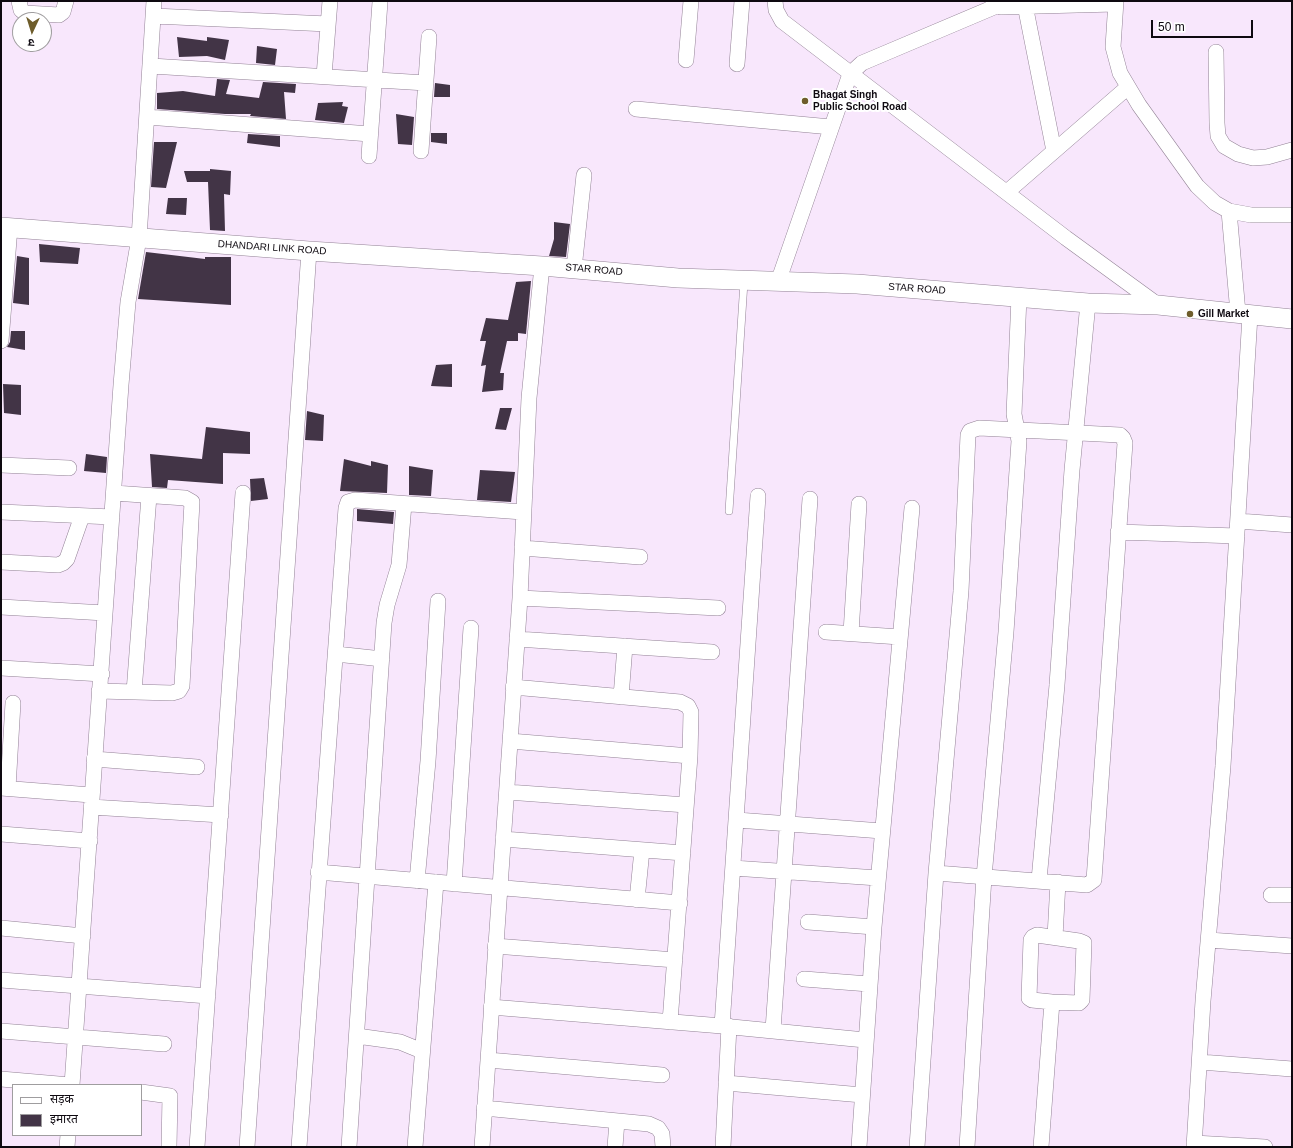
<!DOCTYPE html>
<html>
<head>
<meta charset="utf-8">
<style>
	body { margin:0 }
	#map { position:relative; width:1293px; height:1148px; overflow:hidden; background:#f8e7fc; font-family:Helvetica,"Noto Sans Devanagari",sans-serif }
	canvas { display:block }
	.frame { position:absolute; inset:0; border:2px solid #0e0910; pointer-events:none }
	.legend { position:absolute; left:12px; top:1084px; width:130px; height:52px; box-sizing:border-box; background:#fff; border:1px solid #9f9d9f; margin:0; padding:5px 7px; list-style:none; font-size:12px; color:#0e0910 }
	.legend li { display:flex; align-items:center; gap:8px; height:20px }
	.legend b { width:20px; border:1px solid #9f9d9f }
	.north { position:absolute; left:12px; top:12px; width:40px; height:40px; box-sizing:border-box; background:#fff; border:1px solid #9f9d9f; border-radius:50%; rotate:184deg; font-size:11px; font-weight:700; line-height:16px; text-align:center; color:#0e0910 }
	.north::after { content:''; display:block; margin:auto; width:14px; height:18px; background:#6e5d2b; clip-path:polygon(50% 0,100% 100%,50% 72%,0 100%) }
	.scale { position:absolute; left:1151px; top:20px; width:102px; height:18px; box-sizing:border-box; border:2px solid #0e0910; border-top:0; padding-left:5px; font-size:12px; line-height:14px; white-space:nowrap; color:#0e0910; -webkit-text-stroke:3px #fff; paint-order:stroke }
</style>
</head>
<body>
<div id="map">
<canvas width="1293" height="1148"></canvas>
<div class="frame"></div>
<ul class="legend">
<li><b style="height:5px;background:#fff"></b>सड़क</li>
<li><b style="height:11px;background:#423446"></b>इमारत</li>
</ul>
<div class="north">उ</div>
<div class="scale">50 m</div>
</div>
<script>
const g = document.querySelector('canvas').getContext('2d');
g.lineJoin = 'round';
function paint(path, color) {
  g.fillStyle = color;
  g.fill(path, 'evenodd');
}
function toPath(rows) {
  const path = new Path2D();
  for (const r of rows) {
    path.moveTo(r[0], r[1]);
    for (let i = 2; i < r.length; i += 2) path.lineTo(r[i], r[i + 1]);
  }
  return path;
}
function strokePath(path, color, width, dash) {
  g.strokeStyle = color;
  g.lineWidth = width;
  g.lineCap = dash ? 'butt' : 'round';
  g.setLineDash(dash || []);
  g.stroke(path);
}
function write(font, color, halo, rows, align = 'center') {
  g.font = font + ' Helvetica,sans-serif';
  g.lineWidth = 4;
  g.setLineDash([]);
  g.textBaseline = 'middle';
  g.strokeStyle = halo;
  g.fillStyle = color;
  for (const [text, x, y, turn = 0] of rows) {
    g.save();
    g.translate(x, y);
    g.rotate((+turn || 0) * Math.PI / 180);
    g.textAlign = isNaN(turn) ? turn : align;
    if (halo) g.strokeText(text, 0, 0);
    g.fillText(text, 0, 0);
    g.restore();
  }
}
const building = toPath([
	[177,37,207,41,207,37,229,40,225,60,207,56,179,57],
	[257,46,277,49,275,65,256,63],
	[217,79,230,80,226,94,259,98,263,82,296,84,295,93,284,92,286,119,250,116,251,114,225,114,157,109,157,93,183,91,215,96],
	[435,83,450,85,450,97,434,97],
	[343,102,342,106,348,107,344,123,315,120,318,103],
	[396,114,414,117,412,145,398,144],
	[431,133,447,133,447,144,431,142],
	[248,134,280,136,280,147,247,143],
	[154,142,177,142,166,188,151,187],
	[210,169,231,171,230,195,224,194,225,231,210,230,208,182,187,182,184,171,210,171],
	[168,198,187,198,186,215,166,214],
	[554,222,570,224,566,257,549,256,554,239],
	[39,244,80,248,78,264,40,262],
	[146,252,205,259,205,257,231,257,231,305,138,299],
	[17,256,29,258,29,305,13,303],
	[531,281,526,334,518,333,518,341,507,341,500,373,504,373,503,390,482,392,486,365,481,366,486,341,480,341,486,318,508,320,516,282],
	[11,331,25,331,25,350,7,347,10,342],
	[452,364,452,387,431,386,436,365],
	[3,384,21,385,21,415,4,413],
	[500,408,512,408,506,430,495,429],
	[307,411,324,415,323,441,305,440],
	[206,427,250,432,250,454,223,453,223,484,168,480,167,488,152,487,150,454,202,459],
	[86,454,107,457,106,473,84,471],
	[344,459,371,466,371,461,388,465,387,493,340,491],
	[409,466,433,470,431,496,409,495],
	[480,470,515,472,511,502,477,500],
	[264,478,268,499,251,501,250,479],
	[357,509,394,512,393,524,357,521]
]);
const service = toPath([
	[729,511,744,282]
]);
const minor = toPath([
	[19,1,21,10,25,13,59,15,63,12,66,1],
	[775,1,776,10,782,21,1066,238,1158,305],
	[993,1,1001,7,1115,4],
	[1116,1,1113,47,1120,73,1139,105,1197,186,1215,203,1229,211],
	[1025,5,1054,151],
	[154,16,328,24],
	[1216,52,1217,123,1218,136,1224,146,1238,154,1253,158,1267,157,1292,150],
	[686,60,691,1],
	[737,64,742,1],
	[151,66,426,83],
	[324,76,330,1],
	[636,109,831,127],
	[147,117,370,134],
	[421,151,429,37],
	[369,156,380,2],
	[1007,192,1128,87],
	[574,269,584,175],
	[778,282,850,74,862,63,999,5],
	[1238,313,1229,211,1251,215,1292,215],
	[1,341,10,227],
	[1,465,69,468],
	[1,512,112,517],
	[1238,521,1292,525],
	[1118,532,1237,536],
	[522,548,640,557],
	[1,562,58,565,63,563,67,559,82,516],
	[520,598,718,608],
	[1,607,105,613],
	[826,632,900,637],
	[851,633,859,504],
	[517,639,712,652],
	[336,654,382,659],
	[1,668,102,674],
	[513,687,680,702,688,706,691,712,690,756,670,1022],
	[99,691,172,693,179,691,182,686,192,502,185,498,114,493],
	[134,692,149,496],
	[621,697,625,646],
	[510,741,690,756],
	[94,759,197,767],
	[1,788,91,795],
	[8,788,13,703],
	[507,792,686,805],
	[91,807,221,815],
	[737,820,882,831],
	[1,834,90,841],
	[503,839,683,853],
	[733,868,878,878],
	[318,872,680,903],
	[1039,880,1057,685,1072,470,1088,303],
	[417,881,428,761,438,601],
	[454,884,471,628],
	[1271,895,1292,895],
	[637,900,642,850],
	[808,922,874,927],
	[1,928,83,936],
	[1037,935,1079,941,1084,943,1082,1000,1079,1003,1052,1002,1032,1000,1029,998,1031,940,1033,937,1037,935],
	[1055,937,1058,882],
	[1209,940,1292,946],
	[495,946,675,960],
	[804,979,869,984],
	[1,980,208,996],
	[491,1007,722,1026,865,1040],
	[722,1026,758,496],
	[773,1030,810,499],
	[1,1031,164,1044],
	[357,1036,400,1042,422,1051],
	[488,1060,662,1075],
	[1200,1062,1292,1069],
	[1,1079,70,1085],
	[726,1083,862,1095],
	[72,1085,121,385,128,302,139,238,154,1],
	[141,1092,170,1096,169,1147],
	[484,1108,649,1124,658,1128,662,1134,663,1147],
	[1194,1143,1265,1147],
	[67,1147,68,1135],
	[197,1147,243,493],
	[247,1147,309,251],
	[299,1147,346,508,348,502,355,500,523,512],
	[349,1147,384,623,387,605,399,565,404,504],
	[415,1147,436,882],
	[482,1147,520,598,529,398,542,266],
	[615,1147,617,1121],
	[723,1147,729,1026],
	[859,1147,874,927,912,508],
	[917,1147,936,873,961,591,968,435,970,431,979,428,1120,435,1123,438,1125,443,1094,880,1087,885,936,873],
	[967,1147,984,877,1006,632,1019,441,1014,414,1019,297],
	[1041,1147,1052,1002],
	[1194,1147,1203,1001,1223,766,1250,315]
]);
const tertiary = toPath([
	[1,227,309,251,542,266,678,278,857,284,1088,303,1158,305,1292,319]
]);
const markers = [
	[805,101,4,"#6e5d2b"],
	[1190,314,4,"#6e5d2b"]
];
const poiNames = [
	["Bhagat Singh",813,95],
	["Public School Road",813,107],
	["Gill Market",1198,314]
];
const streetNames = [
	["DHANDARI LINK ROAD",272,248,4],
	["STAR ROAD",594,270,5],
	["STAR ROAD",917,289,4]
];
paint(building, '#423446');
strokePath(service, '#928295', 8);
strokePath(minor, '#928295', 16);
strokePath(tertiary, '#928295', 20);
strokePath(service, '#fff', 7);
strokePath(minor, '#fff', 15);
strokePath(tertiary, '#fff', 19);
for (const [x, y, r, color] of markers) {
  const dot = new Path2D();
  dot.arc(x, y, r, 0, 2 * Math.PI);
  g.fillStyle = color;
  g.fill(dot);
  strokePath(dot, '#fff', 1.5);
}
write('bold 10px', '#0e0910', '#fff', poiNames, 'left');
write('10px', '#0e0910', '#fff', streetNames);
</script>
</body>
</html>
